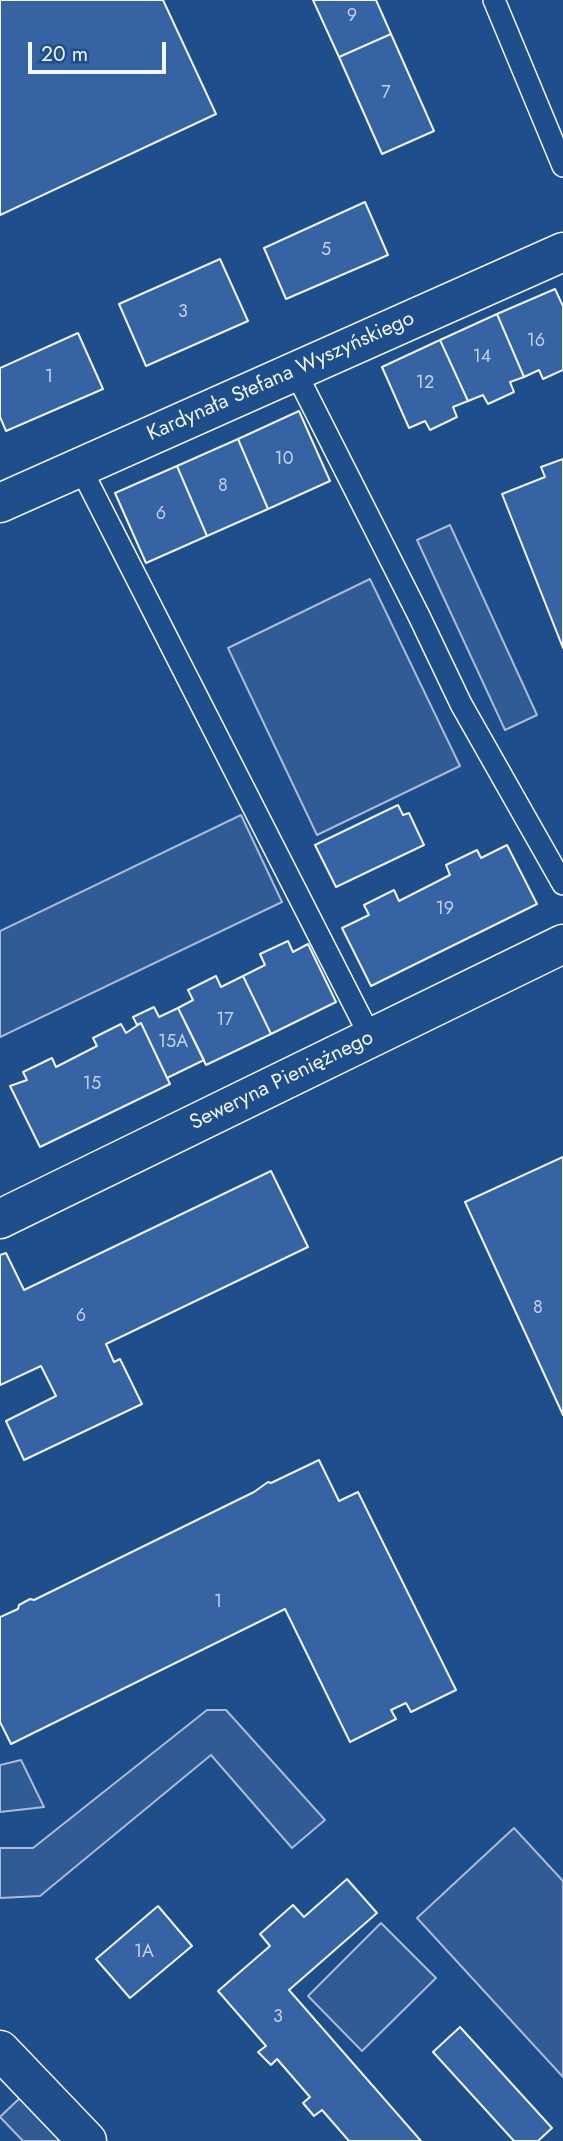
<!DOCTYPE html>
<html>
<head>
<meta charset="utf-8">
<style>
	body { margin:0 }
	#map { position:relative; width:563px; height:2141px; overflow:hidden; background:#1f4e8c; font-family:Jost,sans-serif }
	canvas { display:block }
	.scale { position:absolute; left:28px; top:42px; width:138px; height:32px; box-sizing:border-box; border:4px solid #f2f6ff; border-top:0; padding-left:9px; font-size:21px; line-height:24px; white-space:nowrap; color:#f2f6ff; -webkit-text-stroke:5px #1f4e8c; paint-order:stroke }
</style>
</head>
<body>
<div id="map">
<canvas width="563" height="2141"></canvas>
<div class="scale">20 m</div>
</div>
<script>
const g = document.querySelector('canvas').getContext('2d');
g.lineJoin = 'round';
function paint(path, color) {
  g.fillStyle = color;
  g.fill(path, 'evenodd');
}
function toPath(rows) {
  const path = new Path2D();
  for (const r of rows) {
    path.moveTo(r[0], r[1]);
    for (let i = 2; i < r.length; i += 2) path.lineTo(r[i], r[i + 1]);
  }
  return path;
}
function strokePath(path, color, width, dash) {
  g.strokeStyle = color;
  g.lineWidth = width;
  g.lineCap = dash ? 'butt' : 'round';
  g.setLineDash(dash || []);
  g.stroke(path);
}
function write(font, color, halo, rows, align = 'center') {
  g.font = font + ' Jost,sans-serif';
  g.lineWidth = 5;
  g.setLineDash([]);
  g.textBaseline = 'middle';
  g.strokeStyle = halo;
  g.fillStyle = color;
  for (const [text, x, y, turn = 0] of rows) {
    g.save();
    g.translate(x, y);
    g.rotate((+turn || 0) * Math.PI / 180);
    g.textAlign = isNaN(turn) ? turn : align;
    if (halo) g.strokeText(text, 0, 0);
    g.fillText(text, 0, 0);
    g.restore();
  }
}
const built = toPath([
	[450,525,537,715,505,730,417,540,450,525],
	[370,579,460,766,317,835,228,648,370,579],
	[241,815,282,902,0,1037,0,931,241,815],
	[207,1710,226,1710,325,1820,292,1848,211,1755,40,1896,0,1898,0,1848,33,1848,207,1710],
	[21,1760,44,1807,0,1812,0,1765,21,1760],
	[514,1828,563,1881,563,2077,417,1918,514,1828],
	[381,1923,436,1978,362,2051,308,1996,381,1923],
	[24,2094,67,2141,23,2141,0,2117,24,2094]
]);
const building = toPath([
	[0,0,163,0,216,114,0,215,0,0],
	[313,0,376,0,391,34,339,57,313,0],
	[391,34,434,131,382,154,339,57,391,34],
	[365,202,388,255,286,299,264,248,365,202],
	[220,259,248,321,146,366,119,304,220,259],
	[555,289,563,306,563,370,543,379,539,370,524,377,497,314,555,289],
	[497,314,524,377,510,382,514,392,488,404,483,395,468,401,440,340,497,314],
	[78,333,103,389,6,431,0,417,0,368,78,333],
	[440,340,468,401,453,407,457,417,430,430,425,421,409,428,382,367,440,340],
	[299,411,330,481,268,509,238,439,299,411],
	[238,439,268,509,207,536,177,466,238,439],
	[563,459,563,648,502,494,545,477,541,467,563,459],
	[177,466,207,536,146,563,115,493,177,466],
	[398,805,403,815,409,813,424,845,336,887,315,845,398,805],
	[507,845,537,904,371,986,342,928,369,915,364,905,394,890,399,901,450,875,446,865,477,850,481,858,507,845],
	[288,941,293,952,308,944,336,1002,271,1034,243,976,265,965,260,954,288,941],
	[216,976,221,987,243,976,271,1034,206,1065,178,1008,193,1000,188,990,216,976],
	[154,1007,159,1017,178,1008,204,1060,167,1078,141,1023,137,1025,133,1017,154,1007],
	[141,1023,170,1084,40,1147,10,1086,27,1080,23,1072,52,1058,56,1067,97,1046,93,1038,121,1024,126,1033,141,1023],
	[563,1157,563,1415,465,1202,563,1157],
	[271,1171,308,1247,106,1344,114,1362,120,1359,142,1404,24,1460,6,1421,56,1396,41,1366,0,1385,0,1255,6,1253,24,1290,271,1171],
	[319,1460,339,1501,358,1492,456,1690,411,1712,406,1703,391,1710,396,1719,350,1742,285,1609,11,1744,0,1722,0,1617,18,1609,19,1605,30,1599,34,1600,254,1492,268,1482,271,1483,319,1460],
	[347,1879,377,1913,289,1990,421,2141,349,2141,322,2110,314,2116,303,2103,310,2097,277,2059,271,2065,258,2052,266,2046,218,1991,270,1946,260,1934,293,1905,304,1917,347,1879],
	[158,1906,192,1946,130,1998,96,1959,158,1906],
	[460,2027,552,2128,538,2141,514,2141,433,2052,460,2027]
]);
const service = toPath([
	[494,0,563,166],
	[295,371,419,616,461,704,563,884],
	[80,467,371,1038]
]);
const minor = toPath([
	[0,503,563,252],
	[0,2050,87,2141]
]);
const tertiary = toPath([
	[0,1219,563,944]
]);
const numberNames = [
	["9",352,17],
	["7",386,94],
	["5",326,251],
	["3",183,313],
	["16",536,342],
	["14",482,358],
	["1",49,378],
	["12",425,384],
	["10",284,460],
	["8",223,487],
	["6",161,515],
	["19",445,910],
	["17",225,1021],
	["15A",173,1043],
	["15",92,1085],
	["8",538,1309],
	["6",81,1317],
	["1",218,1603],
	["1A",144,1953],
	["3",278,2018]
];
const streetNames = [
	["Kardynała Stefana Wyszyńskiego",281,377,-24],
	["Seweryna Pieniężnego",282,1081,-26]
];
paint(built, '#305b95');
strokePath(built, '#a8bbd7', 2);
paint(building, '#3563a3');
strokePath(building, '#f2f6ff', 2);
strokePath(service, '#f2f6ff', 24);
strokePath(minor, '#f2f6ff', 41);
strokePath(tertiary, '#f2f6ff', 41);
strokePath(service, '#1f4e8c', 21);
strokePath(minor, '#1f4e8c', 38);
strokePath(tertiary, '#1f4e8c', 38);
write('18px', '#c3d1e8', null, numberNames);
write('21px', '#f2f6ff', '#1f4e8c', streetNames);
</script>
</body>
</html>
